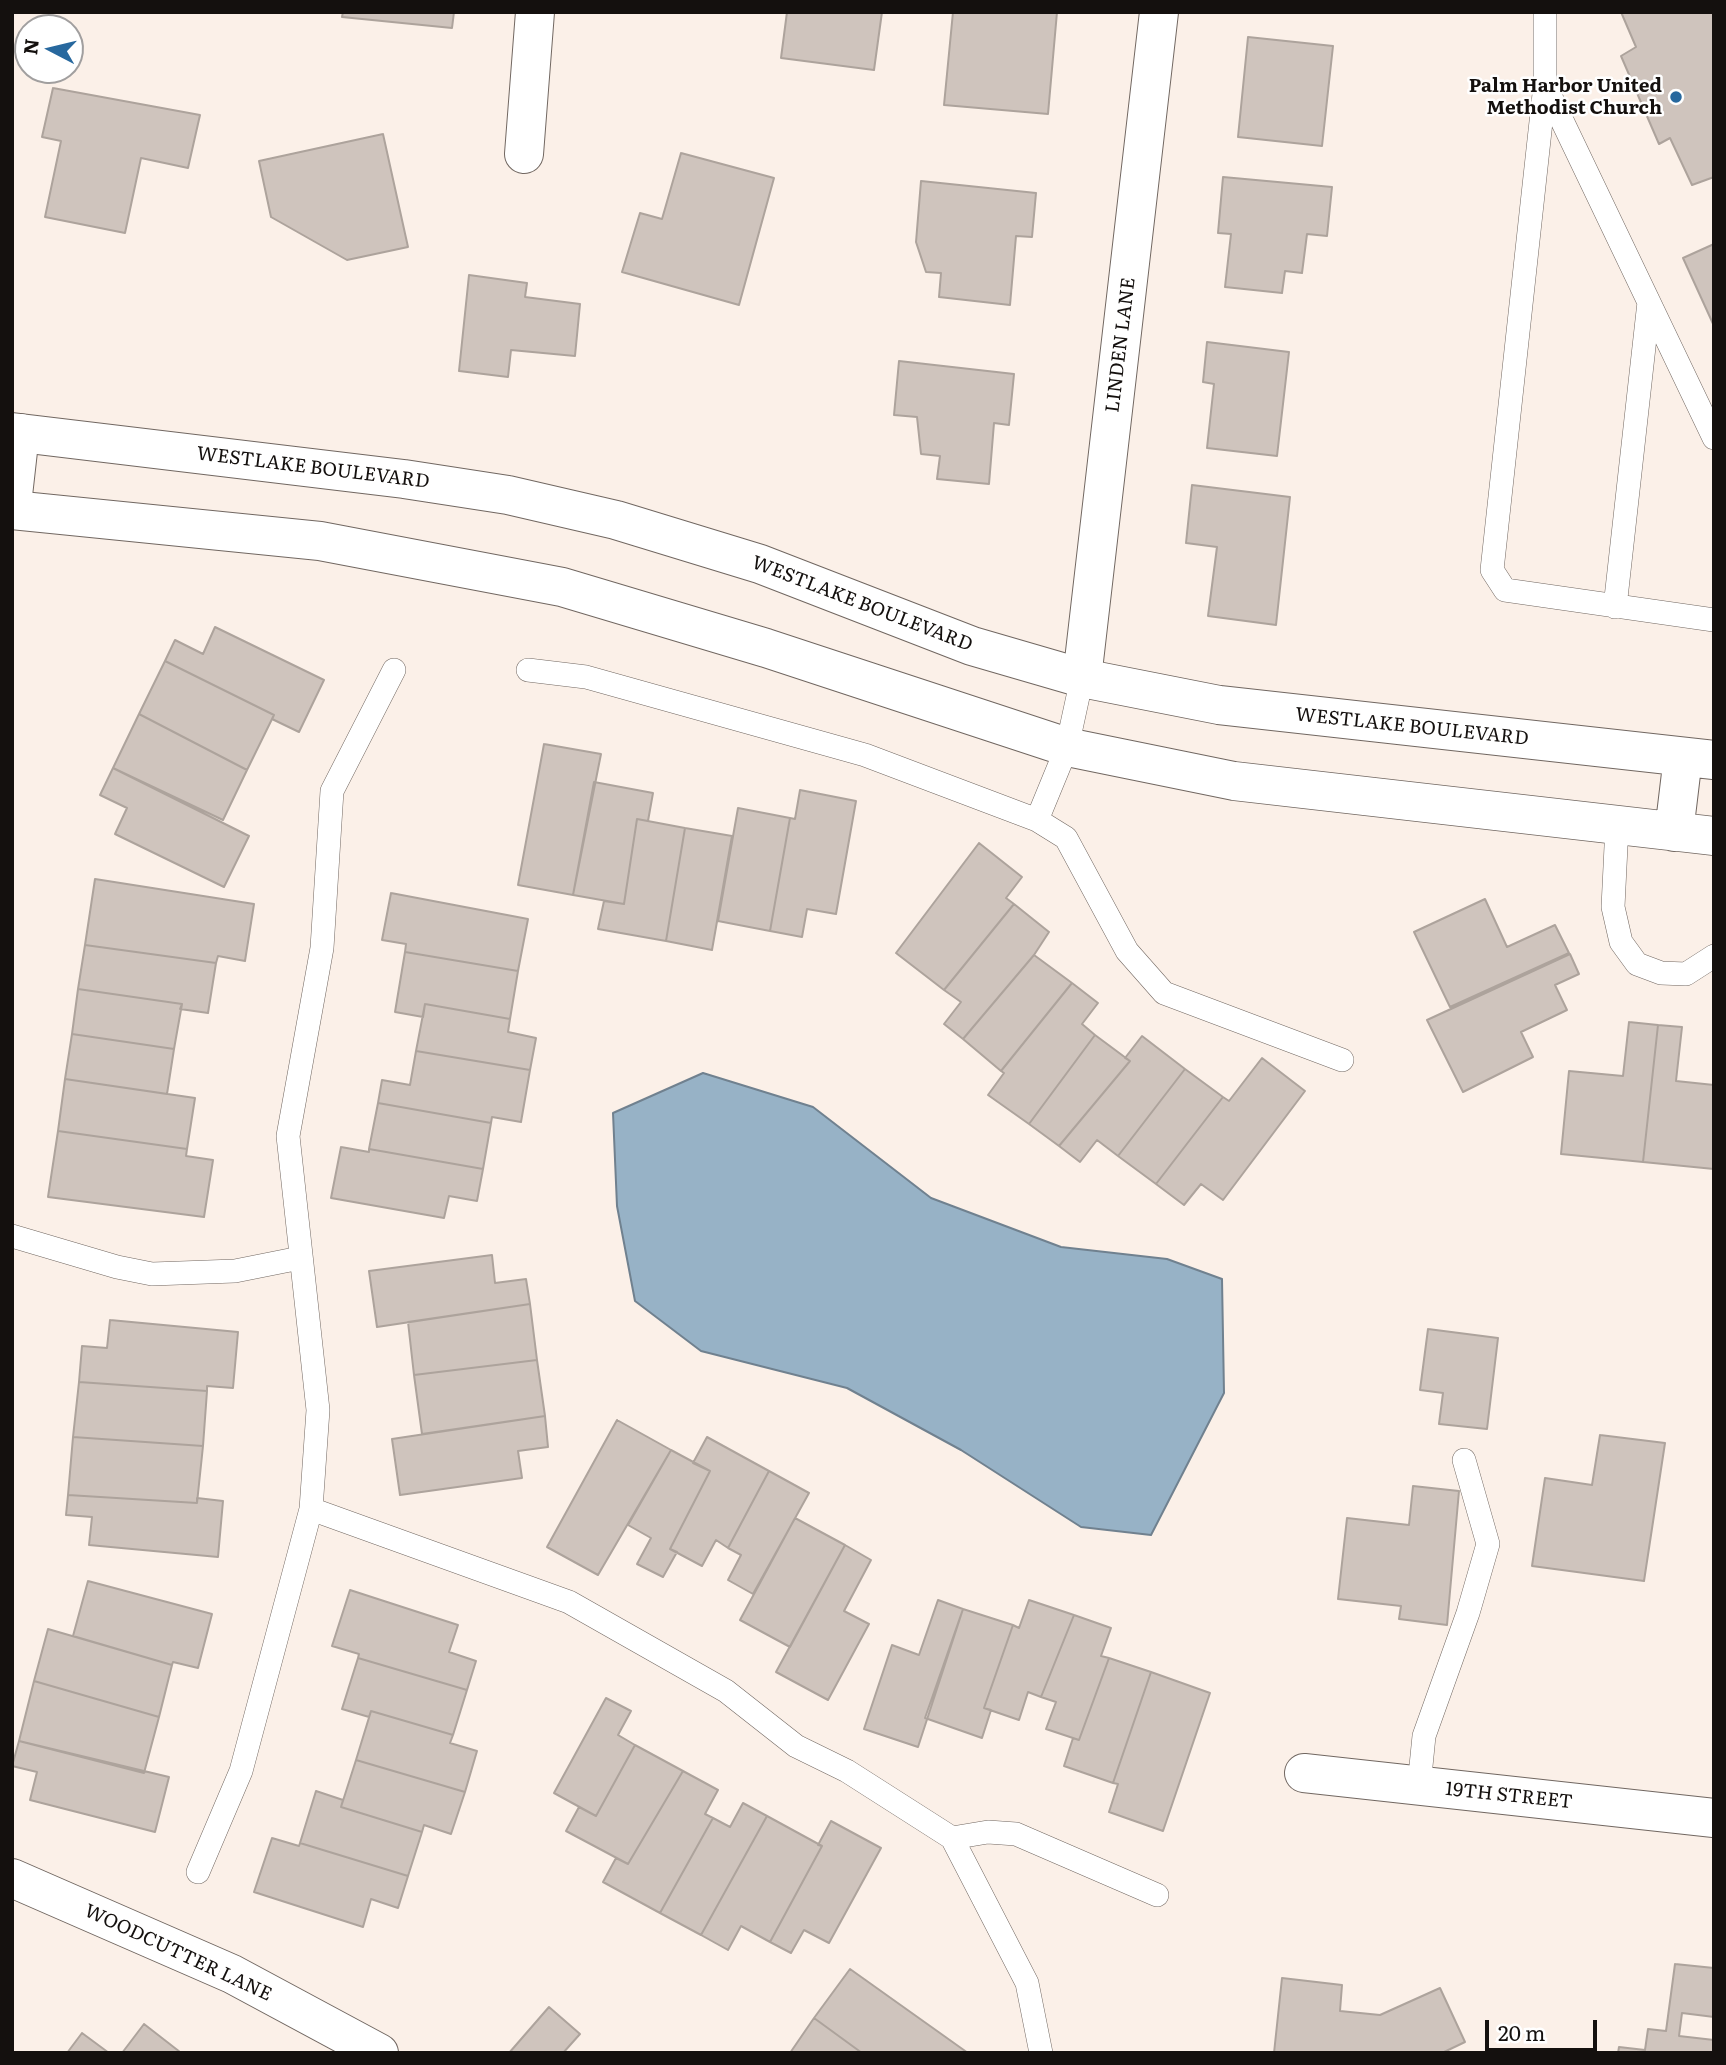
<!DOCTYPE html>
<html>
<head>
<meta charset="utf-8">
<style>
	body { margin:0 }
	#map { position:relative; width:1726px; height:2065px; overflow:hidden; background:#fbf0e8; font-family:Literata,serif }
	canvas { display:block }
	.frame { position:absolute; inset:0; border:14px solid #14100e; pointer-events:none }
	.north { position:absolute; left:14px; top:14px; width:70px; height:70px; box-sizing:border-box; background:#fff; border:2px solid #a19f9f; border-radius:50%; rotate:277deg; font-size:19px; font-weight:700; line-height:28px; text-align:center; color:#14100e }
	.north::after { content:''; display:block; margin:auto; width:24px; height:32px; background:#27689e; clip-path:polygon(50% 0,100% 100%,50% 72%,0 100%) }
	.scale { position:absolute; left:1485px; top:2020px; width:112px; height:32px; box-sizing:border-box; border:4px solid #14100e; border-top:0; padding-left:9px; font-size:21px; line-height:24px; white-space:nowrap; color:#14100e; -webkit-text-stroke:5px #fff; paint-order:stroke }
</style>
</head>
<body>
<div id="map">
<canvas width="1726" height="2065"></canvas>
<div class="frame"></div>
<div class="north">N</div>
<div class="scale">20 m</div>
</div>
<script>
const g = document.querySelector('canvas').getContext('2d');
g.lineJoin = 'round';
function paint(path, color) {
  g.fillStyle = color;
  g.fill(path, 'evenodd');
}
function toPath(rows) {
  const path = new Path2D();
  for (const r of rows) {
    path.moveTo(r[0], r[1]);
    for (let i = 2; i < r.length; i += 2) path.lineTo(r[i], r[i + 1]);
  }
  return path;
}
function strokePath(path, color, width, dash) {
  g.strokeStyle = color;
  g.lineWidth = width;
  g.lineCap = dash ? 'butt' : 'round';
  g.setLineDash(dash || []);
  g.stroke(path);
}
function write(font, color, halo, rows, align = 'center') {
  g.font = font + ' Literata,serif';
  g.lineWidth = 5;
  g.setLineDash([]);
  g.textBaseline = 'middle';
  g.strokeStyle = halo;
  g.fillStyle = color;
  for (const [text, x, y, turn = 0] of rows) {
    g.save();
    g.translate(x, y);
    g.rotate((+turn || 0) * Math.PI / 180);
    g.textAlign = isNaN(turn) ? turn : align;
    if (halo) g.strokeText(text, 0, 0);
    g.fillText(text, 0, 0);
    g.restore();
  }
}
const water = toPath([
	[703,1073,813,1107,931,1198,1061,1247,1167,1259,1222,1279,1224,1393,1151,1535,1081,1527,961,1450,847,1388,701,1351,635,1301,617,1206,613,1113,703,1073]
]);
const building = toPath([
	[343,12,454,12,452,28,342,17,343,12],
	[787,12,882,12,874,70,781,58,787,12],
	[953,12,1057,12,1048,114,944,105,953,12],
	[1621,12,1714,12,1714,177,1692,185,1670,138,1659,144,1621,56,1636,47,1621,12],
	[1248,37,1333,46,1322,146,1238,137,1248,37],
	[53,88,200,115,188,168,141,158,125,233,45,217,61,141,42,137,53,88],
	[383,134,408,247,347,260,271,217,259,161,383,134],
	[681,153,774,178,739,305,622,272,640,213,662,219,681,153],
	[1223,177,1332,187,1327,236,1307,234,1302,273,1285,271,1282,293,1225,287,1231,234,1218,233,1223,177],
	[921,181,1036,193,1032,237,1016,236,1010,305,939,297,941,273,926,272,916,242,921,181],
	[1714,244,1714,326,1683,258,1714,244],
	[469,275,527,283,525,297,580,304,575,356,511,350,508,377,459,371,469,275],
	[1207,342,1289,352,1277,456,1207,448,1214,384,1203,382,1207,342],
	[899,361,1014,374,1009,425,994,423,989,484,937,479,940,456,921,454,917,417,894,415,899,361],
	[1192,485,1290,497,1276,625,1208,616,1217,547,1186,543,1192,485],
	[215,627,324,680,299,732,272,719,274,715,165,661,175,640,203,654,215,627],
	[165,661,274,715,247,770,139,714,165,661],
	[139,714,247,770,223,820,113,768,139,714],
	[544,744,601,754,573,895,518,885,544,744],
	[113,768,249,836,224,887,115,834,127,808,100,795,113,768],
	[594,782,653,793,648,821,637,819,624,904,573,895,594,782],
	[800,790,856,801,836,914,807,909,802,937,770,931,790,818,795,819,800,790],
	[738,808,790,818,770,931,718,921,738,808],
	[637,819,685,828,666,941,598,929,604,901,624,904,637,819],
	[685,828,732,836,712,950,666,941,685,828],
	[979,843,1022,877,1006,898,1014,904,944,990,896,953,979,843],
	[95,879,254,904,245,961,218,956,216,963,85,945,95,879],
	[391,893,528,919,518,971,405,952,406,944,382,940,391,893],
	[1485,899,1507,947,1555,925,1569,953,1450,1007,1414,932,1485,899],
	[1014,904,1049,932,1034,955,963,1039,944,1024,961,1002,944,990,1014,904],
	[85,945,216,963,208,1013,180,1009,182,1004,78,989,85,945],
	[405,952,518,971,510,1019,425,1004,423,1017,395,1012,405,952],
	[1570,954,1579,974,1555,985,1567,1010,1521,1032,1533,1057,1463,1092,1427,1020,1570,954],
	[1034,955,1072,983,1001,1071,963,1039,1034,955],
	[1072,983,1098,1003,1082,1024,1095,1035,1029,1124,988,1095,1004,1073,1001,1071,1072,983],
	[78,989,182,1004,174,1049,72,1034,78,989],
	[425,1004,510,1019,508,1032,536,1038,530,1070,416,1051,425,1004],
	[1629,1022,1658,1025,1643,1162,1561,1154,1569,1071,1623,1076,1629,1022],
	[1658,1025,1682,1027,1676,1081,1714,1085,1714,1169,1643,1162,1658,1025],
	[72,1034,174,1049,167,1094,65,1079,72,1034],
	[1095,1035,1130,1061,1059,1146,1029,1124,1095,1035],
	[1142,1036,1185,1069,1118,1156,1097,1140,1080,1162,1059,1146,1130,1061,1125,1058,1142,1036],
	[416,1051,530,1070,521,1122,492,1117,491,1123,378,1103,382,1080,410,1085,416,1051],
	[1262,1058,1305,1091,1223,1200,1201,1184,1184,1205,1156,1184,1223,1097,1229,1101,1262,1058],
	[1185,1069,1223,1097,1156,1184,1118,1156,1185,1069],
	[65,1079,195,1098,187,1149,58,1131,65,1079],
	[378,1103,491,1123,483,1169,369,1149,378,1103],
	[58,1131,187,1149,186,1156,213,1160,204,1217,48,1197,58,1131],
	[341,1147,369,1152,369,1149,483,1169,477,1201,449,1196,444,1218,331,1198,341,1147],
	[492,1255,495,1283,526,1279,530,1304,377,1327,369,1271,492,1255],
	[530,1304,537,1360,414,1375,408,1322,530,1304],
	[110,1320,238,1332,233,1388,207,1386,207,1391,79,1382,82,1346,107,1348,110,1320],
	[1428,1329,1498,1338,1487,1429,1439,1424,1443,1393,1420,1390,1428,1329],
	[537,1360,545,1416,422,1434,414,1375,537,1360],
	[79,1382,207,1391,203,1446,73,1437,79,1382],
	[545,1416,548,1447,518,1451,522,1478,400,1495,392,1439,545,1416],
	[617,1420,671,1450,598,1575,547,1547,617,1420],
	[1600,1435,1665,1443,1644,1581,1532,1566,1545,1478,1592,1485,1600,1435],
	[73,1437,203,1446,197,1503,68,1495,73,1437],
	[707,1437,769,1471,728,1548,716,1540,702,1566,670,1549,710,1471,693,1463,707,1437],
	[671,1450,710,1471,670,1549,677,1552,663,1577,637,1564,651,1538,628,1525,671,1450],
	[769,1471,809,1493,753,1594,728,1580,741,1555,728,1548,769,1471],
	[1413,1486,1459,1491,1447,1625,1399,1619,1401,1606,1338,1599,1347,1518,1409,1525,1413,1486],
	[68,1495,197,1503,197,1498,223,1501,218,1557,89,1545,92,1517,66,1515,68,1495],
	[795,1518,845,1545,790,1647,740,1620,795,1518],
	[845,1545,871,1560,844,1611,869,1624,828,1700,776,1672,845,1545],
	[88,1581,212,1614,198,1668,173,1662,172,1665,73,1636,88,1581],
	[350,1590,458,1625,449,1652,476,1661,467,1690,358,1658,359,1654,332,1646,350,1590],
	[938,1600,963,1609,918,1747,864,1729,892,1645,919,1655,938,1600],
	[1029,1600,1074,1615,1041,1697,1028,1692,1019,1720,984,1708,1013,1625,1019,1628,1029,1600],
	[963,1609,1013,1625,984,1708,991,1710,982,1738,925,1718,963,1609],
	[1074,1615,1111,1628,1101,1656,1109,1658,1079,1740,1046,1729,1056,1702,1041,1697,1074,1615],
	[48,1629,172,1665,159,1717,34,1681,48,1629],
	[358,1658,467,1690,453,1735,371,1711,369,1717,342,1709,358,1658],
	[1109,1658,1151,1672,1113,1783,1064,1766,1073,1738,1079,1740,1109,1658],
	[1151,1672,1210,1693,1163,1831,1109,1812,1118,1784,1113,1783,1151,1672],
	[34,1681,159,1717,144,1773,19,1741,34,1681],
	[606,1698,631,1711,618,1735,635,1745,596,1816,554,1793,606,1698],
	[371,1711,453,1735,450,1743,477,1751,465,1792,356,1760,371,1711],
	[19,1741,169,1777,155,1832,30,1800,37,1772,12,1766,19,1741],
	[635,1745,683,1771,628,1864,566,1831,579,1807,596,1816,635,1745],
	[356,1760,465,1792,451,1834,424,1825,422,1832,341,1807,356,1760],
	[683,1771,718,1790,705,1814,713,1818,660,1913,603,1882,616,1858,628,1864,683,1771],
	[316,1791,343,1800,341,1807,422,1832,408,1876,300,1843,316,1791],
	[743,1803,767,1816,701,1935,660,1913,713,1818,730,1827,743,1803],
	[767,1816,822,1846,770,1942,741,1926,728,1950,701,1935,767,1816],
	[831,1821,881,1848,829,1943,804,1930,791,1953,770,1942,822,1846,818,1845,831,1821],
	[272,1838,299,1846,300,1843,408,1876,398,1908,371,1899,363,1927,254,1892,272,1838],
	[1675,1964,1714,1968,1714,2017,1682,2013,1679,2036,1714,2040,1714,2053,1618,2053,1619,2047,1645,2050,1648,2029,1666,2031,1675,1964],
	[850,1969,968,2053,862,2053,814,2018,850,1969],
	[1282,1978,1342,1985,1340,2011,1380,2015,1440,1988,1465,2042,1442,2053,1274,2053,1282,1978],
	[549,2007,580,2034,563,2053,509,2053,549,2007],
	[814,2018,862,2053,790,2053,814,2018],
	[144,2024,180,2052,180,2053,122,2053,144,2024],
	[82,2033,109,2053,67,2053,82,2033]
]);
const service = toPath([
	[1545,12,1545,85,1492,570,1505,590,1714,620],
	[1545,85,1714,438],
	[1615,607,1649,302],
	[528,670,586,677,865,755,1037,820,1067,747,1082,678],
	[1037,820,1066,838,1127,951,1164,993,1342,1060],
	[1617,826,1613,907,1621,942,1637,964,1661,973,1686,974,1714,956],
	[12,1236,117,1267,152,1274,235,1271,300,1258],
	[311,1509,569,1602,726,1691,796,1746,847,1771,952,1838,1027,1983,1041,2053],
	[1419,1786,1424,1736,1468,1613,1488,1544,1464,1460],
	[952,1838,988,1832,1016,1834,1157,1895],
	[198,1872,241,1771,311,1509,318,1410,288,1136,322,948,332,791,394,670]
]);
const minor = toPath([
	[524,154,535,12],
	[12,504,20,433],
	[1082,678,1159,12],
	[1304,1773,1714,1818],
	[12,1878,232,1974,379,2053]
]);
const tertiary = toPath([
	[12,432,404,479,508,495,616,520,760,564,972,646,1082,678,1219,705,1714,760],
	[12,510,320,541,562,587,766,648,1067,747,1234,781,1714,836],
	[1674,832,1683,757]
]);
const markers = [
	[1676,97,7,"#27689e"]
];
const poiNames = [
	["Palm Harbor United",1662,86],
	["Methodist Church",1662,108]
];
const streetNames = [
	["LINDEN LANE",1121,345,-83],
	["WESTLAKE BOULEVARD",313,468,7],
	["WESTLAKE BOULEVARD",862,604,21],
	["WESTLAKE BOULEVARD",1412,727,6],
	["19TH STREET",1509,1796,6],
	["WOODCUTTER LANE",178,1953,25]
];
paint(water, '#97b2c6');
strokePath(water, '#70818f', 2);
paint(building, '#cfc4bd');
strokePath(building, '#ada39c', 2);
strokePath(service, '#716761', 24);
strokePath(minor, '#716761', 40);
strokePath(tertiary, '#716761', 40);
strokePath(service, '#fff', 23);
strokePath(minor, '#fff', 38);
strokePath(tertiary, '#fff', 38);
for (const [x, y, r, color] of markers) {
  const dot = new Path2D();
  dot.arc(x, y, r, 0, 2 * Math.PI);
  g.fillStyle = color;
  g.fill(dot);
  strokePath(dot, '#fff', 2.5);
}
write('bold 19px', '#14100e', '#fff', poiNames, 'right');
write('19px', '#14100e', '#fff', streetNames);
</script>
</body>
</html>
